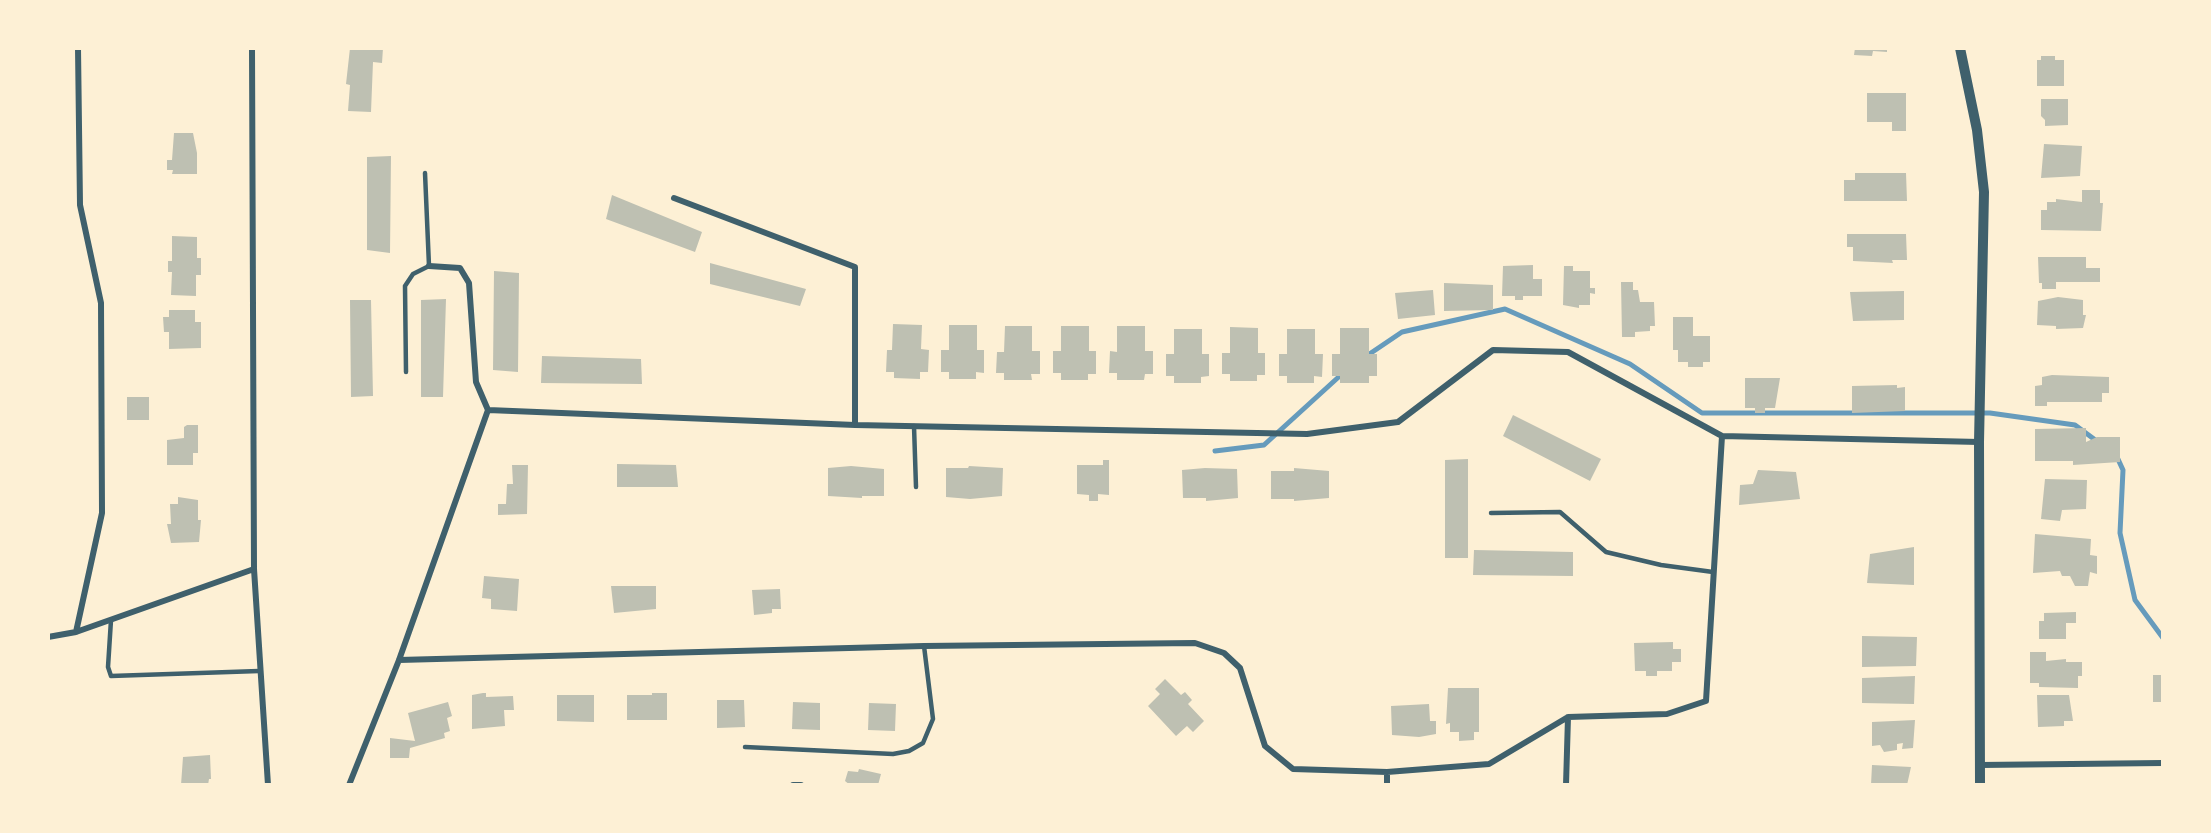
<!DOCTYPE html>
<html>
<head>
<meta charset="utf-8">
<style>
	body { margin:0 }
	#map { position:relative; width:2211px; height:833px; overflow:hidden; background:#fdf0d5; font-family:Manrope,sans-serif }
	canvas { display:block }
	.frame { position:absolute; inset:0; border:50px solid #fdf0d5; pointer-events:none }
</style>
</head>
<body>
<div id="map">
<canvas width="2211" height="833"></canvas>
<div class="frame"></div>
</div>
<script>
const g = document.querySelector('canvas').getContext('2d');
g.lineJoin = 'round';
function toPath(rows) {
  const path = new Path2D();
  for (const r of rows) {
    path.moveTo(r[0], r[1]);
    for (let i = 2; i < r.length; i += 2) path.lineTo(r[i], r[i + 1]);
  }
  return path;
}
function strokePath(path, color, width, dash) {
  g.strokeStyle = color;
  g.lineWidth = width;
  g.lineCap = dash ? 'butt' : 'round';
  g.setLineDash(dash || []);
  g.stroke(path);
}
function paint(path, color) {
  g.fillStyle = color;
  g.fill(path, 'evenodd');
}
const stream = toPath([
	[1365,357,1402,332,1505,309,1630,364,1702,413,1990,413,2075,425,2098,442],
	[1215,451,1264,445,1343,373],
	[2117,457,2123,470,2120,533,2135,600,2163,638]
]);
const building = toPath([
	[350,48,383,48,382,63,373,62,371,112,348,111,350,85,346,84],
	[1855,48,1887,48,1887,52,1873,51,1872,56,1854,55],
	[2041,56,2055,56,2055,60,2064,60,2064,86,2037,86,2037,60,2041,60],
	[1867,93,1906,93,1906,131,1892,131,1892,122,1867,122],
	[2041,99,2068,99,2068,125,2045,126,2045,120,2041,116],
	[174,133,193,133,197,153,197,174,172,174,173,170,167,170,167,160,172,160],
	[2044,144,2082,146,2080,176,2041,178],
	[391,156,390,253,367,250,367,157],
	[1855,173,1906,173,1907,201,1844,201,1844,180,1855,180],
	[2082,190,2100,190,2100,203,2103,203,2101,231,2041,230,2041,210,2047,210,2047,202,2056,202,2056,199,2082,202],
	[612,195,702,232,695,252,606,219],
	[1847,234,1906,234,1907,260,1892,260,1893,263,1853,261,1853,247,1847,247],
	[172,236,197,237,197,258,201,258,201,275,196,275,196,296,171,295,172,272,168,272,168,261,172,261],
	[2038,257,2086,257,2086,268,2100,268,2100,282,2056,282,2056,289,2042,289,2042,283,2039,283],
	[710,263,806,289,800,306,710,284],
	[1533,265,1533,279,1542,279,1542,296,1523,296,1523,300,1515,300,1515,296,1502,296,1503,266],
	[1564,266,1573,266,1573,271,1590,271,1590,288,1595,288,1595,294,1590,293,1590,305,1579,305,1579,308,1563,305],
	[494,271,519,273,518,372,493,370],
	[1621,282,1633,282,1633,290,1638,290,1640,302,1654,302,1655,326,1650,326,1650,331,1635,332,1635,337,1622,337],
	[1444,283,1493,285,1493,310,1444,311],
	[1433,290,1435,315,1398,319,1395,293],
	[1904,291,1904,320,1853,321,1850,292],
	[2058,297,2083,300,2083,315,2086,315,2083,328,2056,329,2056,326,2037,325,2038,301],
	[446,299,443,397,421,397,421,300],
	[350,300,371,300,373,396,351,397],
	[169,310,195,310,195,322,201,322,201,348,169,349,169,332,164,332,163,317,169,317],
	[1673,317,1693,317,1693,336,1710,336,1710,362,1703,362,1703,367,1688,367,1688,362,1678,362,1678,350,1673,350],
	[893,324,922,325,921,349,929,350,928,372,920,372,920,379,894,378,894,372,886,372,887,350,892,350],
	[949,325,977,325,977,350,984,350,984,373,976,372,976,379,949,379,949,372,941,372,941,350,949,350],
	[1005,326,1032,326,1032,351,1040,351,1040,374,1031,374,1032,380,1004,380,1004,373,996,373,997,352,1004,352],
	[1061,326,1089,326,1089,351,1096,351,1096,374,1088,374,1088,380,1061,380,1061,373,1053,373,1053,351,1061,351],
	[1117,326,1145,326,1145,351,1153,351,1153,374,1145,374,1144,380,1117,380,1117,373,1109,373,1110,351,1117,352],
	[1230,327,1258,328,1258,353,1265,353,1265,375,1257,375,1257,381,1230,381,1230,374,1222,374,1222,353,1230,353],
	[1340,328,1369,328,1369,354,1377,354,1377,376,1369,376,1369,383,1340,383,1340,376,1332,376,1332,354,1340,354],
	[1174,329,1202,329,1202,354,1209,354,1209,376,1201,377,1201,383,1174,383,1174,376,1166,376,1166,354,1174,354],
	[1287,329,1315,329,1315,354,1323,354,1322,377,1314,376,1314,383,1287,383,1287,376,1279,376,1279,354,1287,354],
	[542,356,641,359,642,384,541,383],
	[2052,375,2109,377,2109,393,2102,393,2102,402,2047,402,2047,406,2035,406,2035,386,2042,385,2042,377],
	[1745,378,1780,378,1775,408,1765,408,1765,413,1755,413,1755,408,1745,408],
	[1897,385,1897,388,1905,387,1905,411,1852,413,1852,386],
	[127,397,149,397,149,420,127,420],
	[1513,415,1601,459,1590,481,1503,436],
	[187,425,198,425,198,453,193,453,193,465,167,465,167,440,184,438,184,427],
	[2086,428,2086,442,2097,437,2120,437,2120,462,2073,465,2073,461,2035,461,2035,429],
	[1468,459,1468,558,1445,558,1445,460],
	[1103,460,1109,460,1109,495,1098,494,1098,501,1089,501,1089,495,1077,494,1077,465,1103,465],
	[617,464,676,465,678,487,617,487],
	[512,465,528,465,527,514,498,515,498,504,506,504,507,484,513,484],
	[851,466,884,469,884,496,862,496,862,498,828,496,828,468],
	[969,466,1003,468,1002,496,970,499,946,497,946,468,968,468],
	[1205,468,1237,469,1238,498,1206,501,1206,498,1183,498,1182,470],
	[1294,468,1329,471,1329,498,1294,501,1294,499,1271,499,1271,471,1294,471],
	[1758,470,1796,472,1800,499,1739,505,1740,485,1753,484],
	[2045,479,2087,480,2086,509,2062,510,2060,521,2041,519],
	[178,497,198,500,198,520,201,520,199,542,171,543,167,524,171,524,170,504,178,504],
	[2035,534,2091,539,2090,555,2097,556,2097,574,2090,572,2088,586,2075,586,2070,576,2062,576,2060,571,2033,573],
	[1914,547,1914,585,1867,583,1870,554],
	[1474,550,1573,552,1573,576,1473,575],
	[484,576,519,579,517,611,491,609,491,599,482,598],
	[611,586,656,586,656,609,614,613],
	[780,589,781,609,772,609,772,613,754,615,752,590],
	[2076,612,2076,623,2066,623,2066,639,2039,639,2039,621,2044,621,2044,613],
	[1862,636,1917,637,1916,666,1862,667],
	[1673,642,1673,649,1681,649,1681,662,1672,662,1672,671,1657,671,1657,676,1646,676,1646,671,1635,671,1634,643],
	[2030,652,2046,652,2046,661,2066,659,2066,662,2082,662,2082,676,2078,676,2078,688,2039,687,2039,683,2030,683],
	[2153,675,2163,675,2163,702,2153,702],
	[1915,676,1914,704,1862,703,1862,678],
	[1165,679,1181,695,1185,692,1192,700,1188,704,1204,721,1193,732,1187,726,1176,736,1148,706,1160,694,1155,689],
	[1448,688,1479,688,1479,732,1474,732,1474,740,1459,741,1459,732,1450,732,1450,723,1446,724],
	[483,693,486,693,486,697,513,696,514,710,504,710,505,726,472,729,472,695],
	[652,693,667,693,667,720,627,720,627,695,652,695],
	[557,695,594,695,594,722,557,721],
	[2037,695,2069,695,2073,721,2064,721,2064,726,2038,727],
	[717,700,744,700,745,727,717,728],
	[448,702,452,716,447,718,450,731,444,733,445,738,410,748,409,758,390,758,390,738,415,741,408,713],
	[793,702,820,703,820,730,792,729],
	[869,703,896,704,895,731,868,730],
	[1429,704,1430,721,1436,721,1436,734,1419,737,1392,735,1391,706],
	[1915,720,1913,748,1902,749,1903,743,1897,744,1897,750,1884,752,1880,745,1872,746,1872,722],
	[210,755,211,779,209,779,208,785,181,785,183,757],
	[1872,765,1911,767,1907,785,1871,785],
	[859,769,881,774,878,785,850,785,845,781,848,771,858,772]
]);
const service = toPath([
	[406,372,405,286,413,274,429,266,425,173],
	[914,426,916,487],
	[1491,513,1560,512,1606,552,1661,565,1713,572],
	[111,620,108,667,111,676,259,671],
	[745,747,893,754,909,751,923,743,933,719,924,646]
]);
const minor = toPath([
	[252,48,254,569,268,785],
	[674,198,855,267,855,425],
	[429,266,460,268,469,283,476,382,488,410],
	[76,632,102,513,101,303,80,205,78,48],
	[48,637,76,632,254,569],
	[399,660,924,646,1195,643,1224,653,1240,668,1265,746,1293,769,1387,772,1489,764,1568,717,1667,714,1706,701,1722,436],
	[1980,765,2163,763],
	[1387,772,1387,785],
	[349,785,399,660,488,410,855,425,1307,434,1398,422,1493,350,1568,352,1722,436,1979,442],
	[793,785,801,785],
	[1566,785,1568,717]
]);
const tertiary = toPath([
	[1960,48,1977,130,1984,192,1979,442,1980,785]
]);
strokePath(stream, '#669bbc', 5);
paint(building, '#bec0b2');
strokePath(service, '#3f606c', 4.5);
strokePath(minor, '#3f606c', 6);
strokePath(tertiary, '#3f606c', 10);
</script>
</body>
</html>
